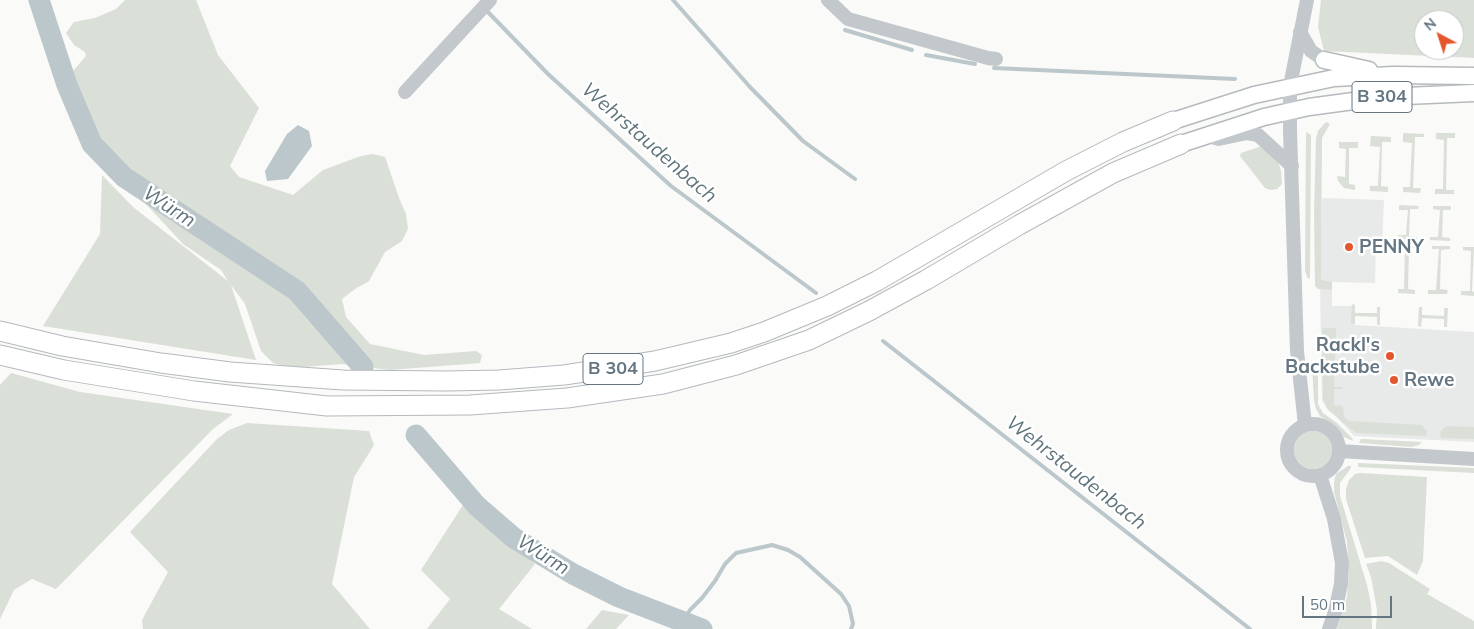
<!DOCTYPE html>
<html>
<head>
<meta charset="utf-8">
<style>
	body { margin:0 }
	#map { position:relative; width:1474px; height:629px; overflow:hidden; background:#fafaf8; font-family:Mulish,sans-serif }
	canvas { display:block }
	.north { position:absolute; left:1414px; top:10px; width:50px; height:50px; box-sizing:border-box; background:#fff; border:1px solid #c1c8cd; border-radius:50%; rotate:320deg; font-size:14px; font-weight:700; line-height:20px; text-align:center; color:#657683 }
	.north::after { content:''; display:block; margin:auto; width:18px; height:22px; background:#e4572e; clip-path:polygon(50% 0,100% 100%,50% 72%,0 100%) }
	.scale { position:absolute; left:1302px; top:596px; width:90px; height:22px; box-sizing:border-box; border:2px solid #657683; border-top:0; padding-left:6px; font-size:15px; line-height:18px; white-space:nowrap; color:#657683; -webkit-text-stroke:4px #fff; paint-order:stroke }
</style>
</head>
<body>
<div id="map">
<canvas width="1474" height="629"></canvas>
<div class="north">N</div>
<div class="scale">50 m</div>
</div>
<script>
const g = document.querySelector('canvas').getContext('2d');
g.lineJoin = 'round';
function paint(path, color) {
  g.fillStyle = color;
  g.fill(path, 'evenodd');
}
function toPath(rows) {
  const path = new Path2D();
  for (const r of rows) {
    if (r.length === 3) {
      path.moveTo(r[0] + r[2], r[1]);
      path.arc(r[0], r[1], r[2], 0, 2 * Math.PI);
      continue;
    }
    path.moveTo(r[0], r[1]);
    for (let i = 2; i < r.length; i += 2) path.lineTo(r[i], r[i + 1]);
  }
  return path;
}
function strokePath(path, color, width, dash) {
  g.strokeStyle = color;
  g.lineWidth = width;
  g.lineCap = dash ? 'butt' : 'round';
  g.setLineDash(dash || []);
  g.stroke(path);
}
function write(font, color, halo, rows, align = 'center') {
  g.font = font + ' Mulish,sans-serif';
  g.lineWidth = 5;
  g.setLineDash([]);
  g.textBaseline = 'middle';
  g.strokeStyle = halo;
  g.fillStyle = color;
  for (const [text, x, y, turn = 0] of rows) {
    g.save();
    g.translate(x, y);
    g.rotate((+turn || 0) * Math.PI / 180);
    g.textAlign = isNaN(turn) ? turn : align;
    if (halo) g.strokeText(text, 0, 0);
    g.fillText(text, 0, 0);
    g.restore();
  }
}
const built = toPath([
	[1322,198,1384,200,1382,242,1376,243,1375,283,1332,282,1332,306,1355,306,1355,325,1474,332,1474,442,1354,436,1322,401,1320,284]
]);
const green = toPath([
	[125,0,196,0,218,55,259,108,230,166,239,177,293,195,323,170,361,156,373,154,385,157,399,198,406,214,408,229,402,241,385,252,369,281,355,289,342,299,346,317,370,344,424,355,476,351,482,355,480,363,390,370,342,364,290,368,273,363,261,351,245,304,231,285,256,360,43,326,100,234,102,175,133,207,228,281,221,270,183,244,145,203,121,166,90,123,74,83,73,71,86,56,85,52,74,45,66,33,74,22,95,18,116,9],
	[1321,0,1474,0,1474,58,1324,51,1318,27],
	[1424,20,1454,20,1454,50,1424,50],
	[1326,122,1330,124,1322,138,1321,280,1332,282,1332,290,1318,289,1315,286,1314,213,1316,138,1318,131],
	[1306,132,1311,135,1311,140,1310,278,1308,279,1305,271],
	[1403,133,1424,134,1424,137,1415,137,1413,188,1421,188,1420,193,1403,192,1403,187,1410,187,1412,143,1403,142],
	[1436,133,1455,133,1455,138,1447,138,1446,190,1454,190,1454,194,1435,194,1435,189,1443,189,1444,140,1436,139],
	[1371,136,1391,137,1391,142,1382,142,1381,186,1388,187,1388,192,1370,191,1370,186,1378,186,1380,147,1370,146],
	[1339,142,1358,142,1358,148,1349,148,1349,184,1355,185,1355,190,1344,188,1338,181,1337,176,1345,177,1346,149,1339,148],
	[1262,146,1278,161,1281,171,1282,184,1277,189,1271,190,1265,188,1240,156,1241,153],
	[1399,205,1419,206,1418,209,1410,209,1409,236,1417,237,1417,240,1398,239,1398,235,1406,235,1408,210,1399,210],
	[1433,206,1451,206,1451,210,1443,210,1442,237,1450,238,1450,241,1430,240,1430,237,1438,237,1440,210,1433,209],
	[1398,245,1417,245,1417,248,1409,248,1408,289,1415,290,1415,294,1398,293,1398,289,1404,289,1405,249,1398,248],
	[1432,246,1450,246,1450,249,1441,250,1440,289,1448,290,1447,294,1428,294,1428,290,1436,290,1439,249,1432,249],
	[1463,247,1474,247,1472,291,1474,292,1474,296,1461,295,1461,291,1470,291,1471,251,1463,250],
	[1352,304,1355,305,1355,313,1377,313,1377,307,1380,307,1380,325,1377,325,1377,317,1355,316,1355,324,1351,324],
	[1419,307,1422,307,1422,315,1444,316,1444,308,1448,308,1447,327,1444,327,1444,319,1422,318,1421,327,1418,326],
	[1322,328,1336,328,1334,387,1343,387,1343,389,1334,389,1334,405,1343,406,1344,417,1349,421,1422,425,1427,432,1426,436,1356,433,1327,409,1323,400],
	[1312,365,1318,365,1318,404,1323,413,1337,423,1352,438,1353,441,1344,437,1332,424,1320,416,1316,409,1314,401],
	[11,373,80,392,233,414,213,429,56,589,32,579,14,590,0,619,0,385],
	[247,423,369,431,374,445,354,477,332,584,370,629,143,629,142,620,168,572,130,532,217,439,229,430],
	[1446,426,1474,427,1474,439,1441,438,1440,432],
	[1313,450,19],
	[1361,439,1422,442,1419,445,1411,447,1359,443],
	[1358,463,1474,468,1474,473,1358,467],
	[1348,466,1351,466,1351,468,1340,483,1340,496,1367,585,1371,604,1372,629,1337,629,1347,597,1349,571,1347,542,1334,492,1334,482,1336,474],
	[1360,473,1427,477,1423,561,1417,575,1388,556,1365,558,1346,499,1346,489,1349,480,1355,474],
	[463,505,535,564,499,609,532,629,427,629,450,599,421,570],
	[1381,561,1389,563,1430,589,1427,594,1474,621,1474,629,1376,629,1377,610,1371,577,1366,564],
	[602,610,629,615,616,629,586,629]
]);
const water = toPath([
	[298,125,309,131,312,146,288,179,267,181,265,171,287,134]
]);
const stream = toPath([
	[673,0,750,87,803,141,855,179],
	[486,10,548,74,671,186,816,293],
	[845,30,912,50],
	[926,55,975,64],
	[994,68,1235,79],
	[883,341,1250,629],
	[683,621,690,610,702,598,715,581,725,564,736,553,772,545,788,550,800,557,841,594,849,606,853,624,851,629]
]);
const river = toPath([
	[39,0,67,85,92,144,124,177,297,291,363,367],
	[416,435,477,506,514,538,573,574,619,597,702,629]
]);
const minor = toPath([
	[828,0,848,19,988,58,996,59],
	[1300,32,1311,51,1324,60],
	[405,92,490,0],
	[1215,138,1219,139,1247,133,1258,135,1292,166],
	[1313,450,26],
	[1305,425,1297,351,1290,131,1290,86,1307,0],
	[1339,451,1474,459],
	[1320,475,1334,519,1342,563,1341,584,1335,612,1329,629]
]);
const major = toPath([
	[1324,60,1369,70],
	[1173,121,1254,95,1334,78,1393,75,1474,76],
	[1181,144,1264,117,1309,107,1383,97,1474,93]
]);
const highway = toPath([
	[0,331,62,346,161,363,230,372,343,380,446,381,499,380,564,375,655,361,731,343,764,332,827,306,877,281,1066,171,1123,142,1173,121],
	[0,355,64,370,194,391,327,406,470,405,567,398,663,384,736,365,809,340,869,311,926,280,1019,225,1113,173,1181,144]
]);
const markers = [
	[1349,247,5,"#e4572e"],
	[1390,356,5,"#e4572e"],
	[1394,380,5,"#e4572e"]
];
const shields = [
	[1382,97,60],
	[613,369,60]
];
const shieldNames = [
	["B 304",1382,97],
	["B 304",613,369]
];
const poiNames = [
	["PENNY",1359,247],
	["Rackl's",1380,345,"right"],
	["Backstube",1380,367,"right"],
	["Rewe",1404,380]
];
const waterNames = [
	["Wehrstaudenbach",649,143,41],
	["Würm",169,207,33],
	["Wehrstaudenbach",1076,473,38],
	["Würm",543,555,32]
];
paint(built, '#e8e9e9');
paint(green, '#dadfd7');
paint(water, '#bbc7cb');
strokePath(stream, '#bbc7cb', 4);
strokePath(river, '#bbc7cb', 21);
strokePath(major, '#b5babe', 19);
strokePath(highway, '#b4b9bd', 21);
strokePath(minor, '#c3c8cc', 14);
strokePath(major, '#fff', 16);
strokePath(highway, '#fff', 19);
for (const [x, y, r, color] of markers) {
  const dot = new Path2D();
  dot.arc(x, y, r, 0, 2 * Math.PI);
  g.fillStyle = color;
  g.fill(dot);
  strokePath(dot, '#fff', 2);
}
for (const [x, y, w] of shields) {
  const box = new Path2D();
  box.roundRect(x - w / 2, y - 15.5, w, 31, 4);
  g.fillStyle = '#fff';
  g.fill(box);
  strokePath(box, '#657683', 1);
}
write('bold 18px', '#657683', null, shieldNames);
write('bold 19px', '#657683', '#fff', poiNames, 'left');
write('italic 20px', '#60757c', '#fff', waterNames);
</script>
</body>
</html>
